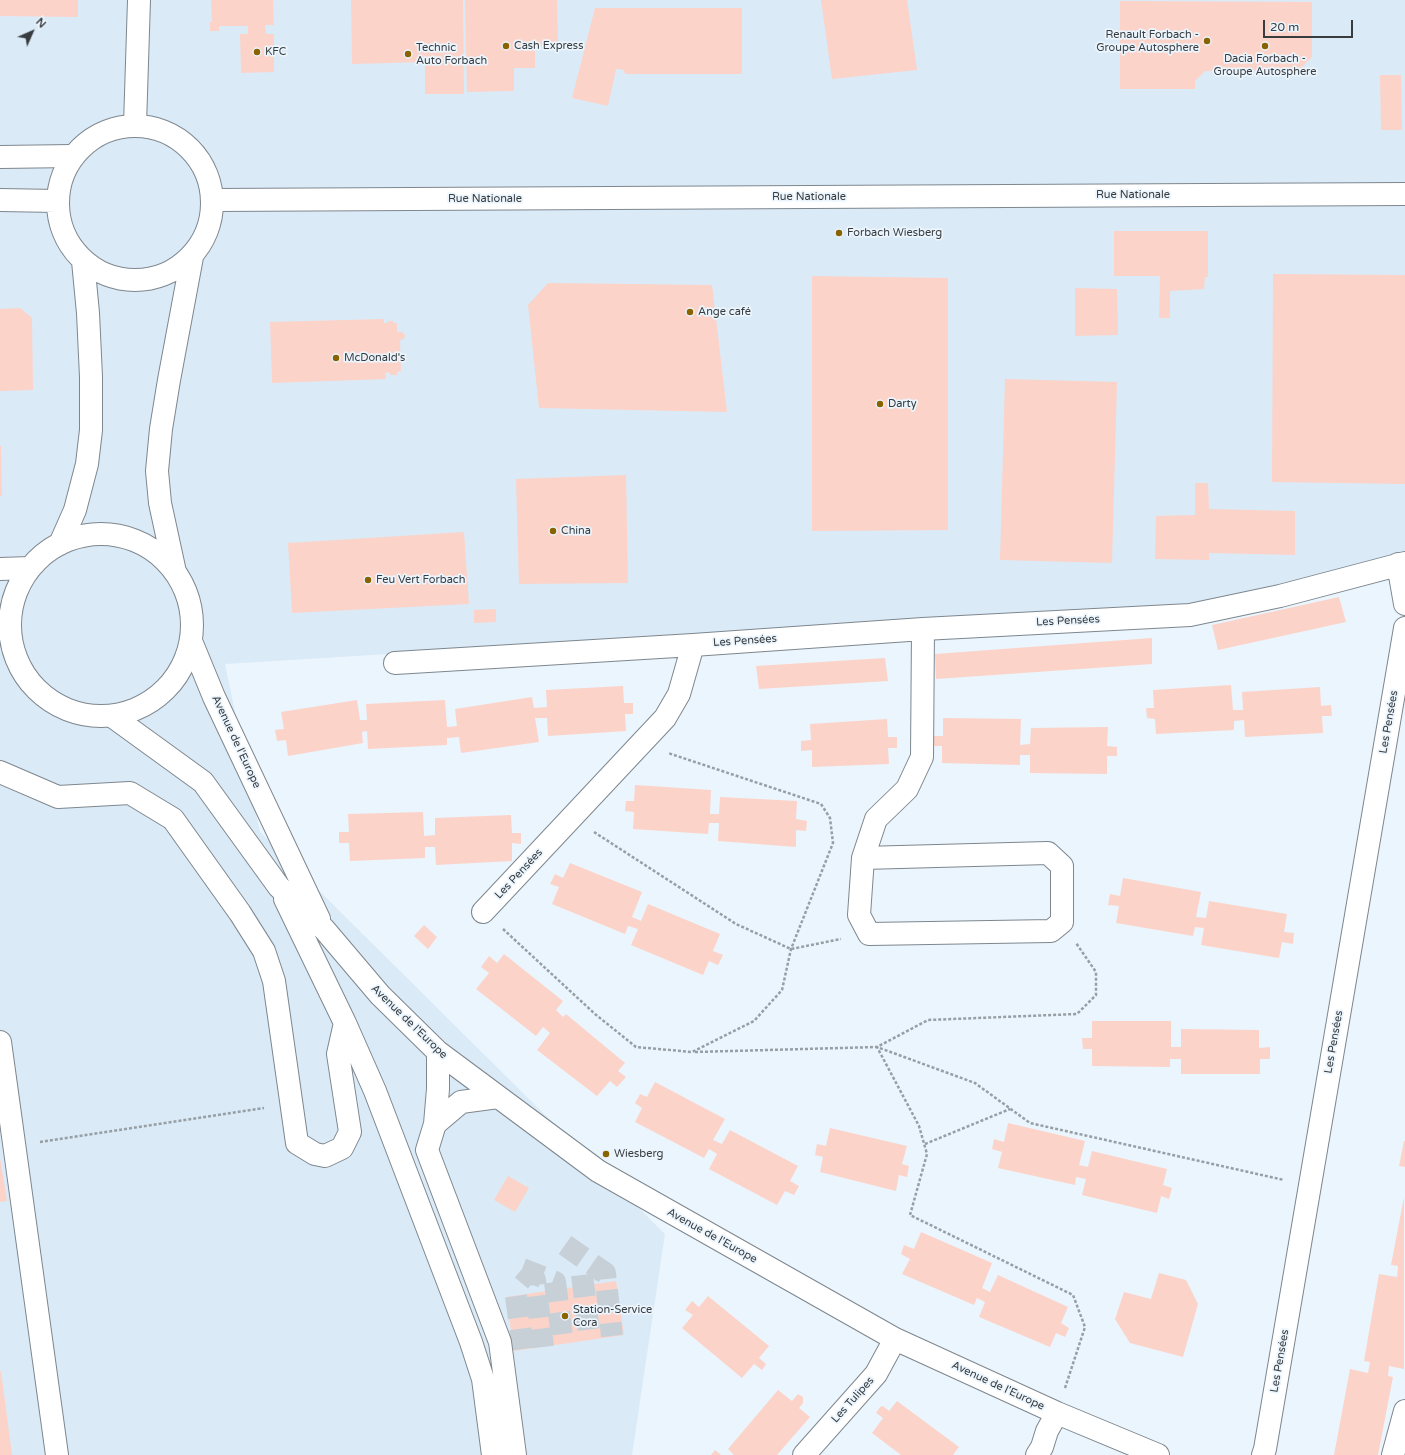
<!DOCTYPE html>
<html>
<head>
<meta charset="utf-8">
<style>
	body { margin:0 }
	#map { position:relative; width:1405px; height:1455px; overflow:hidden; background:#ebf5fd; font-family:"Varela Round",sans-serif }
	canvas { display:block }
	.north { position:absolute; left:12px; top:12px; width:40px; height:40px; -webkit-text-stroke:3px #ebf5fd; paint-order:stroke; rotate:45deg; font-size:11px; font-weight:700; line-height:16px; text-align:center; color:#383c3f }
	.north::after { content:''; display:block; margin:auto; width:14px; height:18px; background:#383c3f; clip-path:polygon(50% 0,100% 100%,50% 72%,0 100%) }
	.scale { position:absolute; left:1263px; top:20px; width:90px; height:18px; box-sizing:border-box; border:2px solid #383c3f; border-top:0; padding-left:5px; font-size:12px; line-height:14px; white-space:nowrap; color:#383c3f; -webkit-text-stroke:3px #ebf5fd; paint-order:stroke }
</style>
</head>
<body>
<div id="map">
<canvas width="1405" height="1455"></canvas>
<div class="north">N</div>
<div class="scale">20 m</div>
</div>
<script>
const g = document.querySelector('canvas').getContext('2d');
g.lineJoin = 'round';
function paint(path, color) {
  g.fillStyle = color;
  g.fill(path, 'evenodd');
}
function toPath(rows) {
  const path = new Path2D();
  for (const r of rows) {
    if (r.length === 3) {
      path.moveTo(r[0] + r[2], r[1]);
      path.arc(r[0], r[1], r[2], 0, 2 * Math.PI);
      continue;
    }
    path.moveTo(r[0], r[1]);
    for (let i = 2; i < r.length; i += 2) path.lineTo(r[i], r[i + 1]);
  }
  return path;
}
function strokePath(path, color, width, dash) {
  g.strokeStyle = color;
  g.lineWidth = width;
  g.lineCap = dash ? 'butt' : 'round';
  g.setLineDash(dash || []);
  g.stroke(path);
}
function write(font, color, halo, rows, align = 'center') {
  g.font = font + ' "Varela Round",sans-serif';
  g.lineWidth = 3.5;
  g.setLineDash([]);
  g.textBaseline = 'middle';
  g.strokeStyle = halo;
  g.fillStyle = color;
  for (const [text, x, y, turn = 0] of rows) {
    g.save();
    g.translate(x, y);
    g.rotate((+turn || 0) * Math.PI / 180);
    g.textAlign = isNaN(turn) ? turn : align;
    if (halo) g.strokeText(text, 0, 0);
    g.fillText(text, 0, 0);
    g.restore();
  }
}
const built = toPath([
	[0,0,1405,0,1405,561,1177,606,225,664,260,832,665,1234,632,1455,0,1455]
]);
const building = toPath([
	[0,0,78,0,78,17,0,16],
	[211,0,273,0,274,25,265,25,266,34,274,34,274,71,273,72,241,73,240,34,248,34,248,26,219,26,219,31,210,31,210,22,212,22],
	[351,0,463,0,464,94,425,94,425,62,352,64],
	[465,0,557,0,558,45,535,46,535,68,514,68,514,91,467,92],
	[821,0,907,0,917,70,832,79],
	[1120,1,1312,2,1312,57,1299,70,1205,71,1195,81,1195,89,1120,89],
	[595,8,742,8,742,74,625,74,624,70,616,69,608,106,572,98],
	[1380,75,1401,75,1402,130,1381,130],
	[1114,231,1208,231,1208,277,1205,277,1204,289,1170,291,1170,318,1159,318,1160,276,1114,276],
	[1273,274,1405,275,1405,484,1272,482],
	[812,276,948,278,948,530,812,531],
	[548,283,712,285,727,412,539,408,528,305],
	[1075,288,1117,289,1118,335,1075,336],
	[20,308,32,318,33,390,0,391,0,309],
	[384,319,384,323,387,323,387,321,393,321,393,323,397,323,397,332,402,332,405,335,404,339,400,340,401,371,397,372,397,375,390,375,390,372,385,373,386,379,272,383,270,322],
	[1005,379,1117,382,1112,563,1000,560],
	[0,446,1,446,2,496,0,496],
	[626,475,628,583,519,584,516,479],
	[1195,483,1208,483,1209,509,1295,511,1295,555,1209,553,1209,560,1155,559,1156,516,1195,515],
	[464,532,469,604,292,613,288,543],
	[1339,597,1346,622,1218,650,1212,625],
	[496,609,496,622,474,623,474,610],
	[1152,638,1152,664,936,679,935,654],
	[885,658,888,681,759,689,756,666],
	[1231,685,1233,710,1243,710,1242,692,1320,687,1321,706,1331,705,1332,716,1322,716,1323,733,1245,737,1244,720,1234,721,1234,730,1156,734,1155,719,1147,718,1146,708,1154,708,1153,690],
	[623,686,624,703,633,703,633,714,625,714,626,731,548,736,547,718,535,718,539,742,461,753,459,737,447,738,447,745,368,749,367,731,362,732,363,743,288,756,286,740,277,741,275,730,284,729,281,712,357,700,360,720,367,720,366,704,445,700,447,727,457,726,455,709,532,697,534,708,547,707,546,690],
	[943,718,1021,719,1020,745,1030,744,1031,728,1108,727,1107,746,1117,747,1117,756,1107,756,1107,774,1030,773,1030,755,1020,755,1020,765,942,763,942,746,933,746,933,736,943,736],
	[887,719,888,737,897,737,897,748,888,748,889,764,812,767,812,750,801,751,801,741,811,740,810,724],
	[635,785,711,790,710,814,719,814,720,797,797,801,796,819,807,821,806,831,796,830,796,847,718,841,719,823,709,823,708,834,633,829,634,812,625,811,626,801,634,801],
	[423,812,424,836,435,835,435,818,511,815,512,833,521,833,521,844,512,843,512,861,436,865,435,847,425,847,425,858,350,861,349,843,339,843,339,832,349,832,348,814],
	[570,863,642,892,632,917,641,921,648,904,720,934,713,951,723,955,718,965,709,961,703,975,631,945,638,929,628,926,625,934,552,904,559,887,550,884,555,874,563,878],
	[1123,878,1201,892,1196,917,1206,918,1209,901,1287,914,1284,932,1294,933,1293,944,1282,942,1279,958,1201,945,1204,928,1195,927,1193,936,1116,923,1119,906,1108,905,1110,894,1120,896],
	[424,925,437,937,428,949,414,936],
	[504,954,563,1001,556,1010,563,1017,566,1014,625,1063,618,1071,626,1077,617,1087,610,1081,597,1096,537,1050,550,1033,543,1027,536,1036,476,989,489,973,481,967,489,956,497,963],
	[1092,1021,1171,1021,1171,1047,1181,1047,1181,1029,1259,1030,1259,1048,1270,1047,1270,1059,1260,1059,1260,1074,1181,1074,1181,1059,1170,1059,1170,1067,1092,1066,1092,1049,1083,1049,1082,1038,1092,1038],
	[655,1082,725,1119,713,1140,722,1144,730,1130,798,1166,790,1181,799,1186,794,1195,785,1191,777,1205,709,1169,717,1154,709,1149,704,1158,635,1122,642,1108,635,1103,640,1094,647,1097],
	[1008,1123,1085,1141,1079,1165,1088,1167,1092,1151,1167,1169,1163,1185,1172,1188,1169,1199,1161,1196,1157,1213,1082,1195,1086,1179,1076,1177,1075,1185,998,1168,1002,1152,992,1149,994,1139,1004,1142],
	[830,1128,907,1146,902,1164,909,1166,907,1177,899,1175,896,1191,820,1172,823,1157,815,1155,817,1144,826,1146],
	[1404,1141,1405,1141,1405,1167,1399,1166],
	[0,1158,7,1201,0,1202],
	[508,1176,529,1188,515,1212,494,1200],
	[1404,1197,1404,1369,1389,1366,1388,1376,1393,1377,1378,1455,1334,1455,1350,1369,1368,1373,1370,1362,1364,1361,1379,1274,1397,1277,1398,1266,1391,1265],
	[921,1232,992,1263,982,1288,990,1292,998,1275,1068,1307,1061,1323,1069,1328,1065,1337,1056,1333,1050,1347,979,1317,985,1302,977,1298,974,1305,902,1274,910,1259,901,1254,904,1245,914,1249],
	[1159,1273,1186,1280,1198,1304,1183,1357,1130,1343,1115,1319,1124,1292,1151,1299],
	[616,1281,624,1335,514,1351,506,1297],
	[708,1296,769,1346,759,1358,766,1364,762,1370,754,1364,742,1378,682,1328,693,1315,685,1310,692,1301,699,1307],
	[0,1371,1,1371,12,1455,0,1455],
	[778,1390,792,1401,798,1394,803,1397,803,1403,799,1408,810,1417,777,1455,734,1455,728,1449],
	[897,1401,959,1447,953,1455,901,1455,872,1433,883,1418,876,1413,880,1407,883,1406,889,1411],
	[715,1450,721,1455,711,1455]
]);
const minorTunnel = toPath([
	[565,1245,605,1273,612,1336],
	[522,1269,555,1282,563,1344],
	[522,1269,535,1280,543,1347],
	[582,1275,590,1340],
	[516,1296,523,1349]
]);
const path = toPath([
	[594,832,736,924,791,949,841,939],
	[503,929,595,1014,636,1047,692,1052,754,1021,782,990,791,949,833,843,830,818,821,804,668,753],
	[695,1052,877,1047,928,1020,1077,1014,1096,995,1096,972,1076,943],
	[40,1142,264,1108],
	[925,1144,1010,1109],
	[1065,1388,1085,1327,1073,1295,910,1215,927,1154,919,1126,877,1047,975,1083,1030,1123,1284,1180]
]);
const minor = toPath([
	[135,125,139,0],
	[0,157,73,156],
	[1398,564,1405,604],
	[191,641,214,697,319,919],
	[395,663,693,645,923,629,1190,615,1280,596,1405,563],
	[112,716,203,782,279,887,324,929,380,995,438,1052,598,1171,895,1339,1057,1413,1158,1455],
	[0,772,58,797,130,793,173,819,240,913,264,951,274,981,297,1143,315,1154,325,1156,342,1148,350,1132,338,1054,345,1023],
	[863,858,1048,853,1062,866,1062,922,1051,931,869,934,859,915,863,858,876,819,907,789,922,757,923,629],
	[285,899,345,1023,375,1091,471,1342,483,1379,493,1455],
	[483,912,665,718,679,694,693,645],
	[0,1042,57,1455],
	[438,1052,438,1089,435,1124,427,1150,500,1342,515,1455],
	[435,1124,461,1102,498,1097],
	[804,1455,876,1374,895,1339],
	[1037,1455,1042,1447,1047,1431,1057,1413],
	[1263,1455,1265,1449,1405,628],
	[1393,1455,1405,1411]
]);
const major = toPath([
	[135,203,77],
	[0,200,57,201],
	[213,200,1405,194],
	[101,625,91],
	[60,544,75,510,87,464,91,430,91,377,88,313,83,261],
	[0,569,30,568],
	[175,572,160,503,157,471,161,429,169,380,192,257]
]);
const markers = [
	[1207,41,4,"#886300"],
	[506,46,4,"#886300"],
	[1265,46,4,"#886300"],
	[257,52,4,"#886300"],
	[408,54,4,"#886300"],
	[839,233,4,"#886300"],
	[690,312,4,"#886300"],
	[336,358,4,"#886300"],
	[880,404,4,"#886300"],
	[553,531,4,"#886300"],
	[368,580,4,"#886300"],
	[606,1154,4,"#886300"],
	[565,1316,4,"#886300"]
];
const poiNames = [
	["Renault Forbach -",1199,35,"right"],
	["Groupe Autosphere",1199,48,"right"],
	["Cash Express",514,46],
	["Technic",416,48],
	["Auto Forbach",416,61],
	["KFC",265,52],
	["Dacia Forbach -",1265,59,"center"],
	["Groupe Autosphere",1265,72,"center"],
	["Forbach Wiesberg",847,233],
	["Ange café",698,312],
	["McDonald's",344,358],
	["Darty",888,404],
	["China",561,531],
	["Feu Vert Forbach",376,580],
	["Wiesberg",614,1154],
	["Station-Service",573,1310],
	["Cora",573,1323]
];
const streetNames = [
	["Rue Nationale",1133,195],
	["Rue Nationale",809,197],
	["Rue Nationale",485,199],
	["Les Pensées",1068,621,-3],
	["Les Pensées",745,641,-4],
	["Les Pensées",1389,722,-80],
	["Avenue de l'Europe",236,742,65],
	["Les Pensées",519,874,-47],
	["Avenue de l'Europe",409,1022,44],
	["Les Pensées",1334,1042,-80],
	["Avenue de l'Europe",712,1236,29],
	["Les Pensées",1280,1361,-80],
	["Avenue de l'Europe",998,1386,25],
	["Les Tulipes",853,1400,-48]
];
paint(built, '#dbeaf7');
paint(building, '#fcd3c9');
strokePath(minorTunnel, '#c7d0d7', 22, [22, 11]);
strokePath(minor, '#7e878e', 24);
strokePath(major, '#7e878e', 24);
strokePath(path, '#979fa4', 2.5, [3, 2]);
strokePath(minor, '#fff', 22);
strokePath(major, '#fff', 22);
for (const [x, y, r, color] of markers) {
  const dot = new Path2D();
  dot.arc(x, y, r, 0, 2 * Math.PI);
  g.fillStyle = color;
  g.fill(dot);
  strokePath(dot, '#ebf5fd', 1.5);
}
write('11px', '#383c3f', '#ebf5fd', poiNames, 'left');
write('11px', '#383c3f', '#ebf5fd', streetNames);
</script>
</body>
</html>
